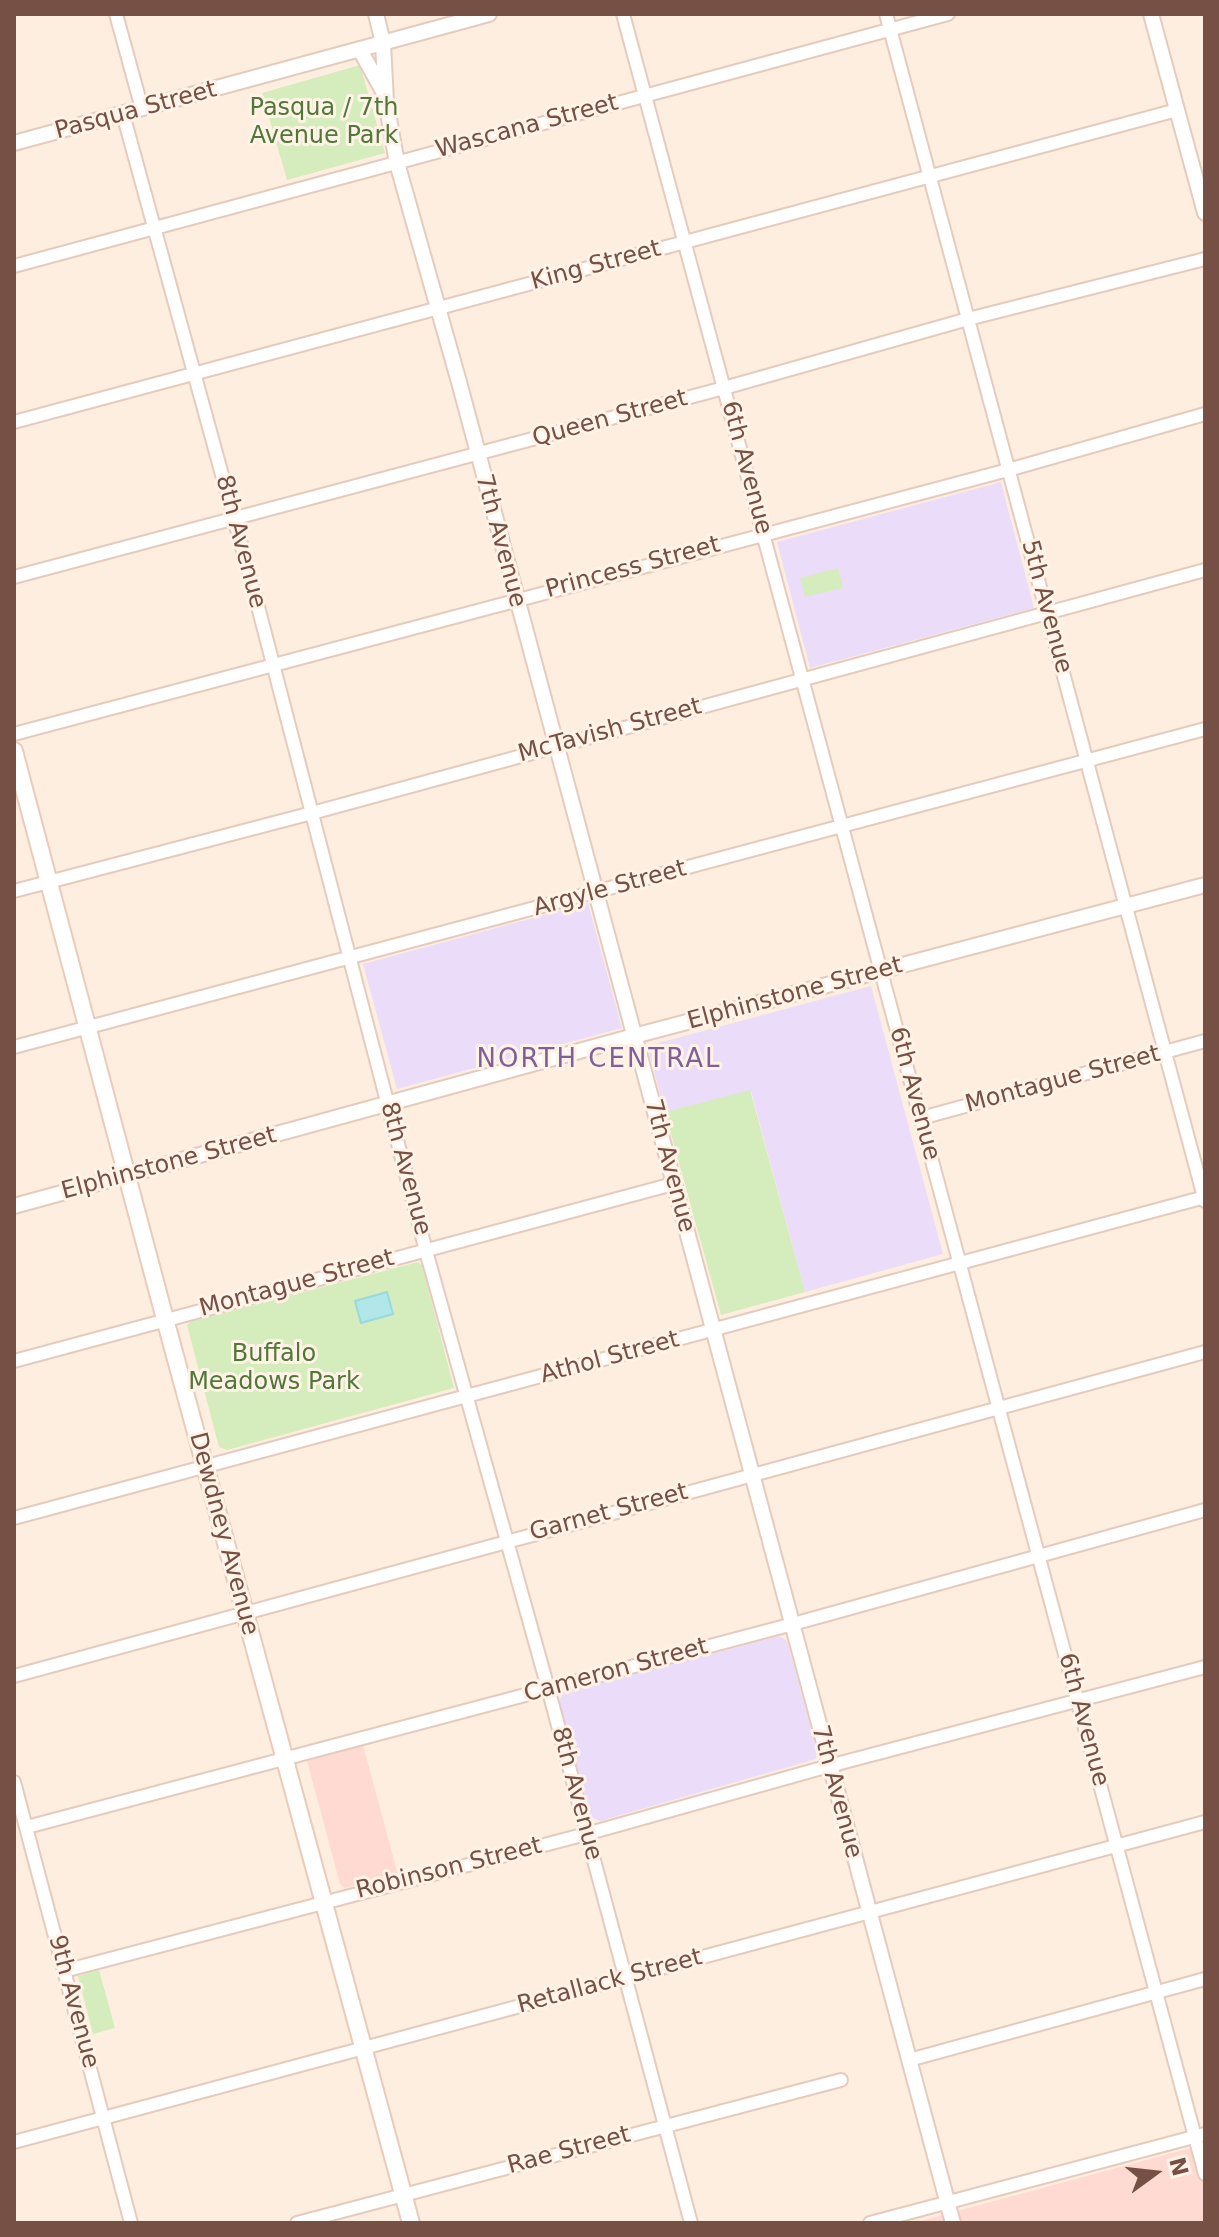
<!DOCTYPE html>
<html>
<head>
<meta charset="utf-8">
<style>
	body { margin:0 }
	#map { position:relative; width:1219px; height:2237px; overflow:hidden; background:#feeedf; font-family:"DejaVu Sans",sans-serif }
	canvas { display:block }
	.frame { position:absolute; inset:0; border:16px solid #765044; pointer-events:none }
	.north { position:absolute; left:1115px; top:2133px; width:80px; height:80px; -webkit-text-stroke:6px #fff3e7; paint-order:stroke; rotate:75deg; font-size:22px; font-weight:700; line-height:32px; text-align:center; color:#765044 }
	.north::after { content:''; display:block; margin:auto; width:28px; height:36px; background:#765044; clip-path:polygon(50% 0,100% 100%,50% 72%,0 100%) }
</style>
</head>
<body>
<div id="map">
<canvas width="1219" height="2237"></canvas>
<div class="frame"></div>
<div class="north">N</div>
</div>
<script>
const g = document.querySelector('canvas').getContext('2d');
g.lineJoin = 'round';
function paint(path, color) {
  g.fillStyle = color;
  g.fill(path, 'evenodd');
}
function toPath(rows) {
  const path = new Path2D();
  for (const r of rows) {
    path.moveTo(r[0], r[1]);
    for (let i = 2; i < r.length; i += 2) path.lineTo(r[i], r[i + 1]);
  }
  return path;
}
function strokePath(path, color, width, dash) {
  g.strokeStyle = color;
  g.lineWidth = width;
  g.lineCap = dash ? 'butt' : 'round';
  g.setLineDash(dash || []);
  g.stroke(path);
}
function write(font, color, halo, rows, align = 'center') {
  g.font = font + ' "DejaVu Sans",sans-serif';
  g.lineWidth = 6;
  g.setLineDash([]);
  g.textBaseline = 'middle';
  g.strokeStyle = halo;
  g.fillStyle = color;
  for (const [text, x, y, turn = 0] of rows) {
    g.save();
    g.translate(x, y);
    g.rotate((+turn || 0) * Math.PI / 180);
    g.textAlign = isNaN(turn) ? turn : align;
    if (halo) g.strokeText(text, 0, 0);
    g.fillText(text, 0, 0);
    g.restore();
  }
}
const commercial = toPath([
	[363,1745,398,1875,345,1888,340,1884,307,1761],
	[1205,2144,1205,2223,913,2223]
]);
const education = toPath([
	[1001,482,1034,608,810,668,777,542],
	[588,903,622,1028,397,1089,363,964],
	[871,986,943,1254,805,1292,751,1091,665,1112,647,1046],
	[780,1636,787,1641,817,1751,816,1759,600,1821,591,1817,559,1701,563,1693]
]);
const green = toPath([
	[360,65,385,153,287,180,262,93],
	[838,568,843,588,805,597,800,578],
	[750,1090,805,1292,721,1315,665,1112],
	[418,1262,422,1265,454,1388,227,1450,219,1447,187,1325,190,1322],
	[99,1970,115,2028,93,2034,78,1976]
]);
const water = toPath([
	[387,1292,393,1314,361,1323,355,1301,387,1292]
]);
const minor = toPath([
	[116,14,142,109],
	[623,14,1205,2174],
	[886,14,1205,1201],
	[123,114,255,595,426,1251,548,1688,691,2223],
	[14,266,948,14],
	[14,422,1177,110],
	[14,577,724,388,968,319,1205,259],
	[14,734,1008,470,1205,414],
	[14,891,312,813,1205,570],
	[14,1047,1205,729],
	[921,1118,1205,1041],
	[14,1361,673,1184],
	[14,1518,1205,1197],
	[14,1676,1205,1352],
	[14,1782,131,2223],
	[27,1827,793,1624,1205,1510],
	[64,1971,586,1834,829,1766,1205,1667],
	[909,2060,1205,1979],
	[14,2142,1205,1822],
	[297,2223,841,2080],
	[870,2223,1205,2134]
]);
const tertiary = toPath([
	[376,14,383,43,386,102,397,163,459,382,953,2223],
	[1151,14,1205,213],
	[360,50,383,91],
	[14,143,489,14],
	[14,1206,634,1036,1205,885]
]);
const secondary = toPath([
	[14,751,165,1319,411,2223]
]);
const parkNames = [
	["Pasqua / 7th",324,109],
	["Avenue Park",324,137],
	["Buffalo",274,1355],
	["Meadows Park",274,1383]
];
const streetNames = [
	["Pasqua Street",136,111,-15],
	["Wascana Street",527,127,-15],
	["King Street",596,266,-15],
	["Queen Street",610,419,-15],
	["6th Avenue",746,468,75],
	["7th Avenue",500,541,75],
	["8th Avenue",240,542,75],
	["Princess Street",633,568,-15],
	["5th Avenue",1046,607,75],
	["McTavish Street",610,731,-15],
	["Argyle Street",610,889,-15],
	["Elphinstone Street",795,994,-15],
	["Montague Street",1063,1080,-15],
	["6th Avenue",914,1094,75],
	["Elphinstone Street",169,1164,-15],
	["7th Avenue",669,1166,75],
	["8th Avenue",405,1169,75],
	["Montague Street",297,1284,-15],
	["Athol Street",610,1358,-15],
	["Garnet Street",609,1513,-15],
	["Dewdney Avenue",223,1534,75],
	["Cameron Street",616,1671,-15],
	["6th Avenue",1083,1720,75],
	["7th Avenue",836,1792,75],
	["8th Avenue",576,1794,75],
	["Robinson Street",449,1869,-14],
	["Retallack Street",610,1982,-15],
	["9th Avenue",73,2002,75],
	["Rae Street",569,2151,-15]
];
const neighbourhoodNames = [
	["NORTH CENTRAL",599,1060]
];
paint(commercial, '#ffdad2');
paint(education, '#ebdcfa');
paint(green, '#d5ecbc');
paint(water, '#b2e7e9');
strokePath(water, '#97d9dc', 2);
strokePath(minor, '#e5cbbd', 16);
strokePath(tertiary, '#e5cbbd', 18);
strokePath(secondary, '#eacbb9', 20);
strokePath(minor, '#fff', 12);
strokePath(tertiary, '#fff', 14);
strokePath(secondary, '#fff', 16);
write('24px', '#527839', '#fff3e7', parkNames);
write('24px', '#765044', '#fff3e7', streetNames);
g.letterSpacing = '2px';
write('26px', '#805f9b', '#fff3e7', neighbourhoodNames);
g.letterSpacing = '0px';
</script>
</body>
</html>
